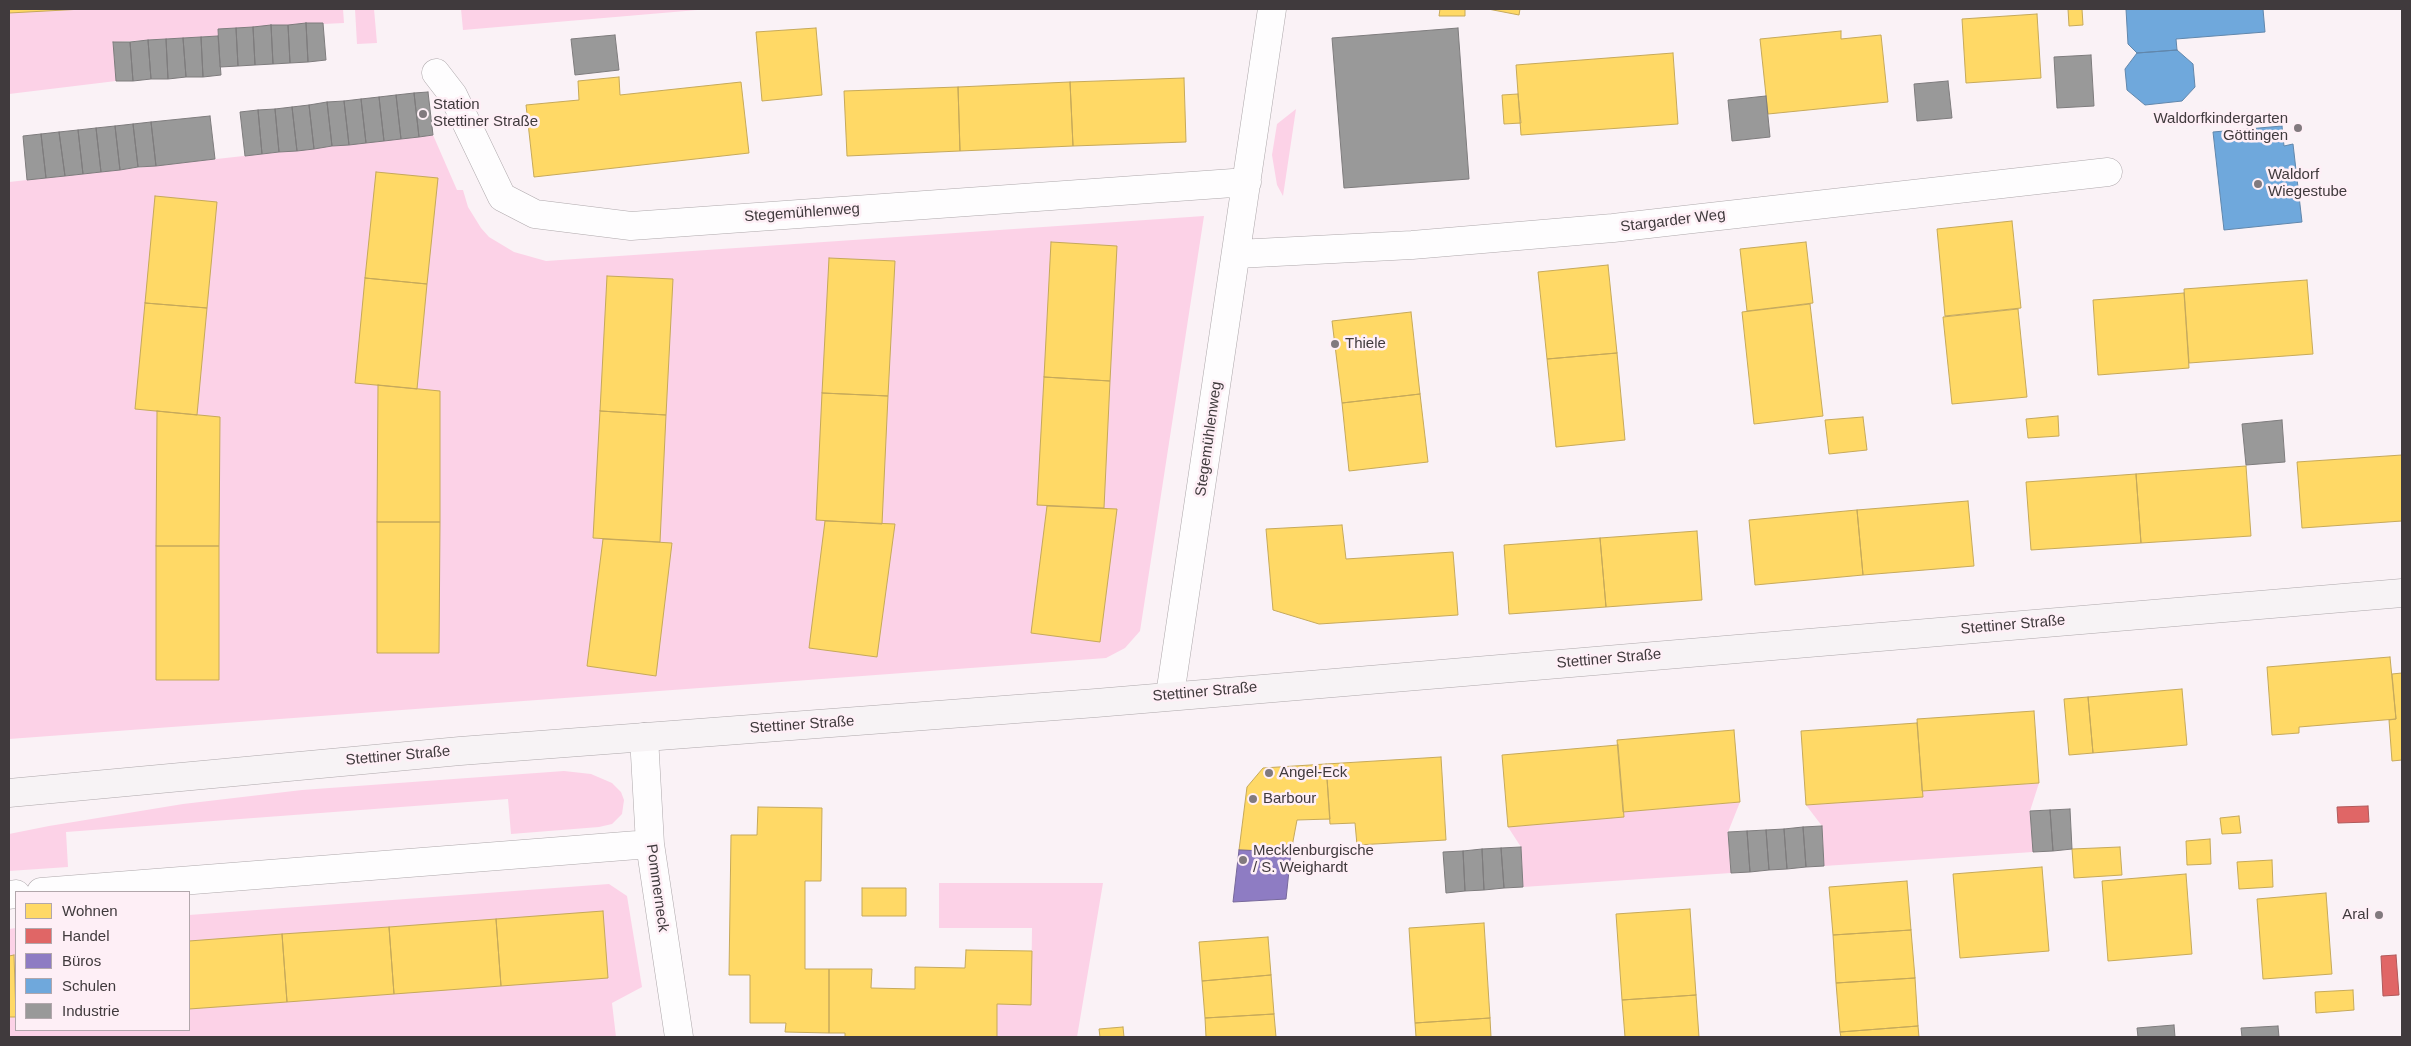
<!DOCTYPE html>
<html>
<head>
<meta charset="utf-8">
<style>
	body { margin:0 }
	#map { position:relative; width:2411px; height:1046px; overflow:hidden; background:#faf2f6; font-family:Helvetica,sans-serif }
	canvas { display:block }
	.frame { position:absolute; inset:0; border:10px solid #403a3d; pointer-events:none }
	.legend { position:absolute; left:15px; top:891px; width:175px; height:140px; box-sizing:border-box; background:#feeff6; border:1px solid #b2a7ac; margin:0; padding:6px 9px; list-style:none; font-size:15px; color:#403a3d }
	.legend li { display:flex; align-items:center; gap:10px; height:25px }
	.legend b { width:25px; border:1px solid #b2a7ac }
</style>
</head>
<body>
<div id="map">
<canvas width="2411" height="1046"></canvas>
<div class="frame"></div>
<ul class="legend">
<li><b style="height:14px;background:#ffd966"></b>Wohnen</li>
<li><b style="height:14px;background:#e06666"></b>Handel</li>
<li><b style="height:14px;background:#8e7cc3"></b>Büros</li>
<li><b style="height:14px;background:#6fa8dc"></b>Schulen</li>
<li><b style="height:14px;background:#999"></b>Industrie</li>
</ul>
</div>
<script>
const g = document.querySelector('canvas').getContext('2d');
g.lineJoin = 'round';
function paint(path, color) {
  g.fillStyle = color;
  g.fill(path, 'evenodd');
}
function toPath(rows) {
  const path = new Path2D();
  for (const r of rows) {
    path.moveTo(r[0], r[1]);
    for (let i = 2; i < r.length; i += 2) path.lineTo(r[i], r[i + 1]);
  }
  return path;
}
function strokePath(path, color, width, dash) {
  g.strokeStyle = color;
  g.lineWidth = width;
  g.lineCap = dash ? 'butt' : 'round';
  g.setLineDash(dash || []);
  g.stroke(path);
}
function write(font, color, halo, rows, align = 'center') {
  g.font = font + ' Helvetica,sans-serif';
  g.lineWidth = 5;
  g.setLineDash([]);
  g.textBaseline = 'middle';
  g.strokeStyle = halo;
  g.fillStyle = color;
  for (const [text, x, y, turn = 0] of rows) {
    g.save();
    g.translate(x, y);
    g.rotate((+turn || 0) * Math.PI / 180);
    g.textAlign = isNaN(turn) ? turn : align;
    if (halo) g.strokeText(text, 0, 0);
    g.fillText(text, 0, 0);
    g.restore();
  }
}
const green = toPath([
	[9,9,343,9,344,23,218,29,218,36,113,42,116,81,9,94],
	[355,9,374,9,377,43,357,44],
	[461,9,709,9,463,30],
	[1296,109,1283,196,1277,185,1272,155,1277,124],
	[433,135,457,190,463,190,468,207,481,228,489,237,514,252,546,261,1204,216,1140,631,1125,648,1106,658,9,739,9,182],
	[564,771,591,774,612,783,621,792,624,800,622,814,612,824,599,827,511,834,508,799,66,832,68,867,9,871,9,834,49,826,183,804,302,790],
	[2039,783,2030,811,2033,852,1824,866,1822,826,1806,805,1922,797,1922,791],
	[1740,802,1728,832,1731,873,1523,887,1521,847,1508,827,1623,817,1623,812],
	[939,883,1103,883,1077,1037,997,1037,997,1004,1031,1005,1032,928,939,928],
	[609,884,627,896,642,987,612,1003,616,1037,9,1037,9,929,16,928,16,1030,189,1030,189,915]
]);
const homes = toPath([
	[9,9,83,9,9,13,9,9],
	[1440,9,1465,9,1465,16,1439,16,1440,9],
	[1488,9,1520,9,1519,15,1488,9],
	[2068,9,2082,9,2083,25,2069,26,2068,9],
	[2037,14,2041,78,1966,83,1962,19,2037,14],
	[816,28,822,95,762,101,756,32,816,28],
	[1841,31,1841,39,1881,35,1888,102,1768,114,1760,39,1841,31],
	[1673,53,1678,124,1521,135,1516,65,1673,53],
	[619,77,620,95,741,82,749,153,534,177,526,105,579,100,578,81,619,77],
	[1184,78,1186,142,1073,146,1070,82,1184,78],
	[1070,82,1073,146,960,151,958,87,1070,82],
	[958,87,960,151,847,156,844,91,958,87],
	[1518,94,1521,123,1504,124,1502,95,1518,94],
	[376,172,438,178,427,284,365,278,376,172],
	[155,196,217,202,207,308,145,303,155,196],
	[2012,221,2021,308,1945,316,1937,229,2012,221],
	[1051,242,1117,246,1110,381,1044,377,1051,242],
	[1806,242,1813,303,1747,311,1740,249,1806,242],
	[829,258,895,261,888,396,822,393,829,258],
	[1608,265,1617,353,1547,359,1538,272,1608,265],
	[607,276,673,279,666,415,600,411,607,276],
	[365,278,427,284,417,389,355,383,365,278],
	[2307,280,2313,354,2189,363,2184,289,2307,280],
	[2184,293,2189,368,2098,375,2093,300,2184,293],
	[145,303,207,308,197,415,135,409,145,303],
	[1810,304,1823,416,1754,424,1742,312,1810,304],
	[2018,309,2027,397,1952,404,1943,317,2018,309],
	[1411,312,1420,394,1342,403,1332,321,1411,312],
	[1617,353,1625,440,1556,447,1547,359,1617,353],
	[1044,377,1110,381,1104,508,1037,505,1044,377],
	[378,385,440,391,440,522,377,522,378,385],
	[822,393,888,396,882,524,816,520,822,393],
	[1420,394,1428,462,1349,471,1342,403,1420,394],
	[157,411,220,417,219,546,156,546,157,411],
	[600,411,666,415,660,542,593,538,600,411],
	[2058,416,2059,436,2028,438,2026,419,2058,416],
	[1863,417,1867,450,1829,454,1825,420,1863,417],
	[2402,455,2402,521,2302,528,2297,462,2402,455],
	[2246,466,2251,536,2141,543,2136,474,2246,466],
	[2136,474,2141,543,2031,550,2026,482,2136,474],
	[1968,501,1974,566,1863,575,1857,510,1968,501],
	[1047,506,1117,509,1100,642,1031,633,1047,506],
	[1857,510,1863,575,1755,585,1749,520,1857,510],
	[825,521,895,524,877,657,809,648,825,521],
	[377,522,440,522,439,653,377,653,377,522],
	[1342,525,1346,559,1453,552,1458,615,1319,624,1273,610,1266,529,1342,525],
	[1697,531,1702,600,1606,607,1600,538,1697,531],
	[1600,538,1606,607,1509,614,1504,545,1600,538],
	[603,539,672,543,656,676,587,666,603,539],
	[156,546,219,546,219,680,156,680,156,546],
	[2390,657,2396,719,2299,727,2299,733,2272,735,2267,667,2390,657],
	[2402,673,2402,760,2392,761,2389,720,2396,719,2392,674,2402,673],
	[2182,689,2187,745,2093,753,2088,697,2182,689],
	[2088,697,2093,753,2069,755,2064,699,2088,697],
	[2034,711,2039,783,1922,791,1917,719,2034,711],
	[1917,723,1923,797,1806,805,1801,731,1917,723],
	[1734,730,1740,802,1623,812,1617,740,1734,730],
	[1618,745,1624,817,1508,827,1502,755,1618,745],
	[1441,757,1446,840,1357,845,1355,823,1330,824,1326,764,1441,757],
	[1326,764,1330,819,1297,820,1291,852,1239,850,1247,787,1263,768,1326,764],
	[758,807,822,808,821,881,805,881,805,969,829,969,829,1033,785,1032,786,1023,750,1023,750,975,729,975,731,835,757,835,758,807],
	[2239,816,2241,833,2222,834,2220,818,2239,816],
	[2210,839,2211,864,2187,865,2186,841,2210,839],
	[2120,847,2122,875,2074,878,2072,849,2120,847],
	[2272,860,2273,887,2239,889,2237,862,2272,860],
	[2042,867,2049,951,1960,958,1953,874,2042,867],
	[2186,874,2192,954,2108,961,2102,881,2186,874],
	[1907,881,1911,930,1833,935,1829,887,1907,881],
	[862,888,906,888,906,916,862,916,862,888],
	[2326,893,2332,974,2263,979,2257,899,2326,893],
	[1690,909,1696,995,1622,1000,1616,914,1690,909],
	[603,911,608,978,501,986,496,919,603,911],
	[496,919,501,986,394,994,389,927,496,919],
	[1484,923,1490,1018,1415,1023,1409,928,1484,923],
	[389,927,394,994,287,1002,282,934,389,927],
	[1911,930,1915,978,1836,983,1833,935,1911,930],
	[282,934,287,1002,189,1009,189,941,282,934],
	[1268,937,1271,975,1202,981,1199,942,1268,937],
	[966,950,1032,951,1031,1005,997,1004,997,1037,845,1037,845,1033,829,1033,829,969,872,969,871,988,915,989,915,967,965,968,966,950],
	[14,955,16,1017,9,1017,9,956,14,955],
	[1271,975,1274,1014,1205,1018,1202,981,1271,975],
	[1915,978,1918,1026,1840,1032,1836,983,1915,978],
	[2353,990,2354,1010,2316,1013,2315,992,2353,990],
	[1696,995,1699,1037,1625,1037,1622,1000,1696,995],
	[1274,1014,1276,1037,1206,1037,1205,1018,1274,1014],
	[1490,1018,1491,1037,1416,1037,1415,1023,1490,1018],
	[1918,1026,1919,1037,1841,1037,1840,1032,1918,1026],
	[1123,1027,1124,1037,1100,1037,1099,1029,1123,1027]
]);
const shops = toPath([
	[2368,806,2369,822,2338,823,2337,807,2368,806],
	[2396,955,2399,995,2383,996,2381,956,2396,955]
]);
const offices = toPath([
	[1239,850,1291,852,1286,899,1233,902,1239,850]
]);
const schools = toPath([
	[2126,9,2263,9,2265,32,2176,39,2177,50,2137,53,2128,44,2126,9],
	[2177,50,2193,64,2195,87,2182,101,2145,105,2127,90,2125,69,2137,53,2177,50],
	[2282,126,2284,146,2293,144,2302,222,2224,230,2213,132,2282,126]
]);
const industry = toPath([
	[306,23,323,23,326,60,308,62,306,23],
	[306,23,308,62,290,63,288,25,306,23],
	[271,25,288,25,290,63,273,64,271,25],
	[271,25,273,64,255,65,253,27,271,25],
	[253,27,255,65,238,66,236,28,253,27],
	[236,28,238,66,220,67,218,29,236,28],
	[1458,28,1469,179,1344,188,1332,38,1458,28],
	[615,35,619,70,575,75,571,39,615,35],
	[218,36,221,75,203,77,201,37,218,36],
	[201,37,203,77,186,77,183,38,201,37],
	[183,38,186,77,168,79,166,39,183,38],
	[166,39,168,79,151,79,148,40,166,39],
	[148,40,151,79,133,81,130,42,148,40],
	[113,42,130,42,133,81,116,81,113,42],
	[2091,55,2094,106,2057,108,2054,57,2091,55],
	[1948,81,1952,118,1917,121,1914,84,1948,81],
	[428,92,433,135,419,137,414,93,428,92],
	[414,93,419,137,401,139,396,95,414,93],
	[396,95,401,139,384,141,379,97,396,95],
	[1766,96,1770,137,1732,141,1728,100,1766,96],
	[379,97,384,141,366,143,361,99,379,97],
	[361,99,366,143,349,145,344,101,361,99],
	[344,101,349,145,332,146,327,102,344,101],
	[327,102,332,146,314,149,309,105,327,102],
	[309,105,314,149,297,151,292,107,309,105],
	[292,107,297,151,279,152,275,109,292,107],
	[275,109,279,152,262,154,258,110,275,109],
	[258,110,262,154,245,156,240,112,258,110],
	[210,116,215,159,156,166,151,122,210,116],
	[151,122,156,166,138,167,133,124,151,122],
	[133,124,138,167,120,170,115,126,133,124],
	[115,126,120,170,101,172,96,128,115,126],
	[96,128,101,172,83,174,78,130,96,128],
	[78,130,83,174,65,176,59,132,78,130],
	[59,132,65,176,46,178,41,134,59,132],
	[41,134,46,178,27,180,23,136,41,134],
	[2282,420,2285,462,2246,465,2242,424,2282,420],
	[2070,809,2072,849,2053,851,2050,810,2070,809],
	[2050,810,2053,851,2033,852,2030,811,2050,810],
	[1822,826,1824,866,1806,867,1803,827,1822,826],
	[1803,827,1806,867,1787,869,1784,829,1803,827],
	[1784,829,1787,869,1769,870,1766,830,1784,829],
	[1766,830,1769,870,1750,872,1747,831,1766,830],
	[1747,831,1750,872,1731,873,1728,832,1747,831],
	[1521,847,1523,887,1504,888,1501,848,1521,847],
	[1501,848,1504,888,1484,890,1482,849,1501,848],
	[1482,849,1484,890,1465,891,1463,851,1482,849],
	[1463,851,1465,891,1446,893,1443,852,1463,851],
	[2174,1025,2175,1037,2138,1037,2137,1028,2174,1025],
	[2278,1026,2279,1037,2242,1037,2241,1028,2278,1026]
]);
const street = toPath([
	[436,73,453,95,502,197,535,214,631,226,1247,182],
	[1237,254,1412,245,1613,228,2108,172],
	[1170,695,1272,9],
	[644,737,650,844,679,1037],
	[41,892,650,844],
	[9,895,16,894]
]);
const secondary = toPath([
	[9,793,460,751,1096,703,2402,593]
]);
const markers = [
	[423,114,5,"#817a7e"],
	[2298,128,5,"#817a7e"],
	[2258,184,5,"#817a7e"],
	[1335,344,5,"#817a7e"],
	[1269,773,5,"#817a7e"],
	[1253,799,5,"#817a7e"],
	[1243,860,5,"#817a7e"],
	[2379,915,5,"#817a7e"]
];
const poiNames = [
	["Station",433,105],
	["Stettiner Straße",433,122],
	["Waldorfkindergarten",2288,119,"right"],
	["Göttingen",2288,136,"right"],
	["Waldorf",2268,175],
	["Wiegestube",2268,192],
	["Thiele",1345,344],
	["Angel-Eck",1279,773],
	["Barbour",1263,799],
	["Mecklenburgische",1253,851],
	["/ S. Weighardt",1253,868],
	["Aral",2369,915,"right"]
];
const streetNames = [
	["Stegemühlenweg",802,213,-4],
	["Stargarder Weg",1673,221,-7],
	["Stegemühlenweg",1209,439,-82],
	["Stettiner Straße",2013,625,-5],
	["Stettiner Straße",1609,659,-5],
	["Stettiner Straße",1205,692,-5],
	["Stettiner Straße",802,725,-4],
	["Stettiner Straße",398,756,-5],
	["Pommerneck",657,888,82]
];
paint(green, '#fcd2e7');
paint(homes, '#ffd966');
strokePath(homes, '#c6a95a', 1);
paint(shops, '#e06666');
strokePath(shops, '#b0595a', 1);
paint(offices, '#8e7cc3');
strokePath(offices, '#77689b', 1);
paint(schools, '#6fa8dc');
strokePath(schools, '#6187ac', 1);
paint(industry, '#999');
strokePath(industry, '#7e7c7d', 1);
strokePath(street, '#aea8ab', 29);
strokePath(secondary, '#aea8ab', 29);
strokePath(street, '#fefdfe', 28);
strokePath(secondary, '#f7f3f5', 28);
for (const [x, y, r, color] of markers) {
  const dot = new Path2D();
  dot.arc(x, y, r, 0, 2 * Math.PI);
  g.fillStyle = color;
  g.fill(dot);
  strokePath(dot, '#feeff6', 2);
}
write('15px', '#403a3d', '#feeff6', poiNames, 'left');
write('15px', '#403a3d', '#feeff6', streetNames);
</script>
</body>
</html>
